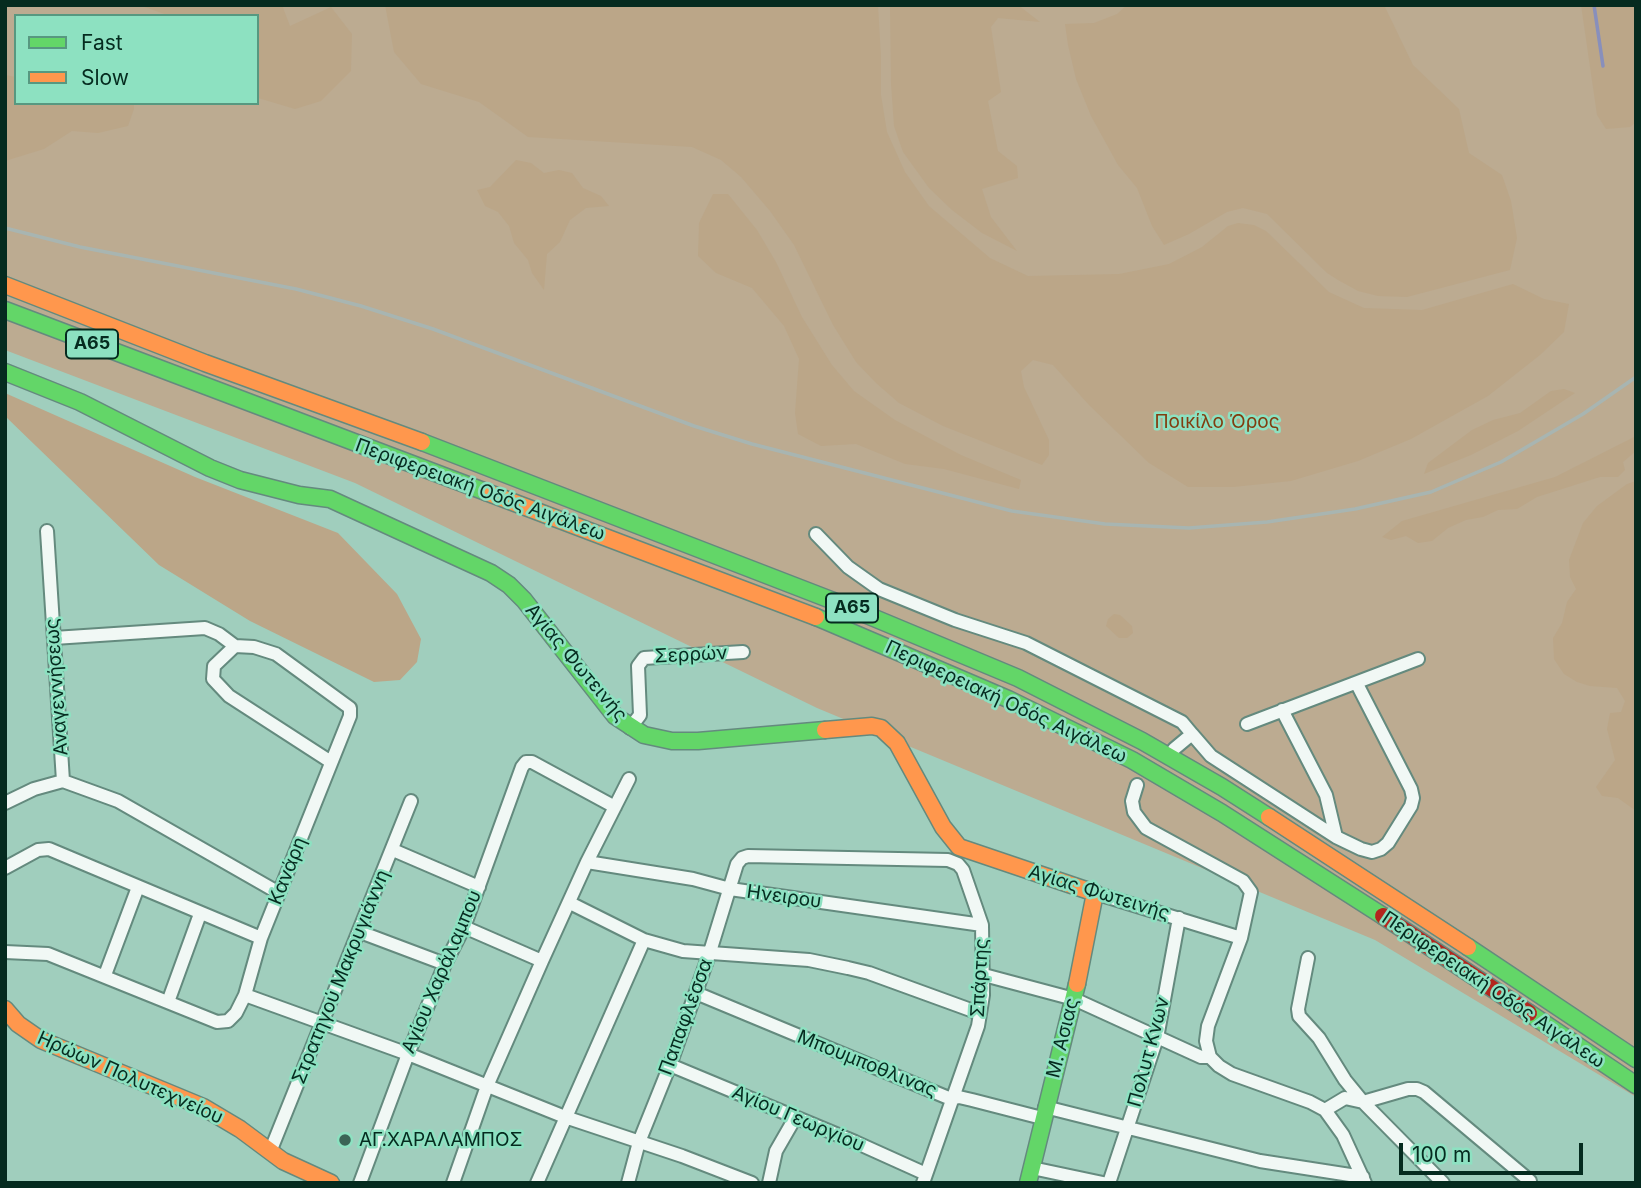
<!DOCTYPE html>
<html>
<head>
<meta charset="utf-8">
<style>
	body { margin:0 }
	#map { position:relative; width:1641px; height:1188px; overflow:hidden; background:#a0cebd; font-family:Inter,sans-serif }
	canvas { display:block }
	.frame { position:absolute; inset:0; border:7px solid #052b1f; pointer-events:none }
	.legend { position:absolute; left:14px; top:14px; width:245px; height:91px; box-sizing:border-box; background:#8de1c1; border:2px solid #579880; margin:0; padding:9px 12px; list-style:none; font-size:21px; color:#052b1f }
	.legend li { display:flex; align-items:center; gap:14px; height:35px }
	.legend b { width:35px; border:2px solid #579880 }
	.scale { position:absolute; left:1399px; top:1143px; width:184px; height:32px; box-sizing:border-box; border:4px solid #052b1f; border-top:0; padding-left:9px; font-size:21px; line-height:24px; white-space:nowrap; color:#052b1f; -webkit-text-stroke:5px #8de1c1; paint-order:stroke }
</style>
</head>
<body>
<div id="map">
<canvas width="1641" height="1188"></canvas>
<div class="frame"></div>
<ul class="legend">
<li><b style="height:9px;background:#63d668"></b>Fast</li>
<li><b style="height:9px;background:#ff974d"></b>Slow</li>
</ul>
<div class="scale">100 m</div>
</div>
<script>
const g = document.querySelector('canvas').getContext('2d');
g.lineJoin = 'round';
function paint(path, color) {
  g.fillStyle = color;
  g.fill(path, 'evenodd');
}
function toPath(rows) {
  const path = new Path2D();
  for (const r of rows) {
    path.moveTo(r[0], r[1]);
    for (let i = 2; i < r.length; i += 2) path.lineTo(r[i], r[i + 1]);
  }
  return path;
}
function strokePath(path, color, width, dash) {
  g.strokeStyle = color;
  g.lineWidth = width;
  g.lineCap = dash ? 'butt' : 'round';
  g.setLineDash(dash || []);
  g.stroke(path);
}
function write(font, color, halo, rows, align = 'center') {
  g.font = font + ' Inter,sans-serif';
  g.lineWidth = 5;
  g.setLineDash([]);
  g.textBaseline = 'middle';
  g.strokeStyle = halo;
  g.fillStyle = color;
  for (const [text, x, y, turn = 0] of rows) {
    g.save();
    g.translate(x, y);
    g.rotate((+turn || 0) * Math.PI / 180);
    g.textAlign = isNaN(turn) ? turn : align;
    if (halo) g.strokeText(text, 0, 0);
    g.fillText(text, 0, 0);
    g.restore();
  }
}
const green = toPath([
	[5,5,1636,5,1636,1097,1375,940,817,708,355,483,5,350],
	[16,16,257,16,257,103,16,103]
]);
const forest = toPath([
	[139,5,282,5,290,26,331,7,352,34,351,71,321,101,295,109,258,98,257,16,170,16],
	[385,5,878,5,881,57,881,95,887,132,905,172,929,206,990,258,1028,276,1119,274,1169,264,1202,247,1228,226,1238,223,1254,225,1266,231,1329,292,1364,308,1422,310,1513,284,1544,299,1569,304,1564,332,1540,355,1488,396,1411,439,1358,461,1291,481,1233,487,1188,487,1149,463,1089,405,1053,365,1033,360,1021,371,1024,387,1049,440,1049,455,1042,465,943,426,899,403,876,383,856,362,833,325,794,245,770,211,741,177,721,160,692,147,528,137,479,102,421,84,394,52],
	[890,5,1018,5,1040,22,998,18,991,27,1001,92,988,101,998,151,1017,166,1018,178,982,189,991,217,1017,251,982,233,952,210,929,188,903,152,894,126,891,84],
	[1127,5,1384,5,1413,65,1459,109,1469,153,1502,175,1511,201,1517,238,1510,270,1407,297,1378,296,1358,291,1338,280,1327,273,1267,214,1243,208,1227,212,1189,234,1164,245,1152,226,1137,188,1118,165,1091,116,1076,79,1068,45,1065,24,1094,23,1117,14],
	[1581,5,1636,5,1636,122,1630,127,1606,129,1597,115],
	[5,75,16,77,16,103,134,103,134,109,128,126,98,133,72,131,44,149,5,161],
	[516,160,531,163,544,173,559,170,572,173,583,188,601,196,609,206,586,208,570,220,560,242,547,254,544,290,532,273,528,260,514,243,509,226,498,212,485,206,477,190,490,187],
	[713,194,728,194,757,230,776,262,802,317,832,365,854,391,895,420,961,455,1021,480,1019,489,944,469,905,464,856,444,821,446,798,434,795,413,799,359,784,326,752,288,716,273,698,256,699,223],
	[1564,389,1575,393,1518,431,1471,455,1424,474,1428,463,1472,430,1493,420,1520,413,1551,391],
	[5,393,195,477,338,533,397,594,421,639,417,662,400,680,374,682,250,621,159,565,6,417],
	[1636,436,1636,451,1623,462,1625,470,1618,477,1600,477,1537,497,1517,509,1498,510,1483,517,1466,520,1448,528,1432,541,1418,543,1406,536,1391,540,1382,537,1402,521,1555,477],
	[1636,481,1636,811,1618,798,1602,796,1596,787,1615,760,1607,729,1610,713,1621,712,1625,701,1617,688,1590,686,1577,682,1564,674,1554,659,1553,638,1562,623,1567,602,1576,589,1570,577,1569,560,1583,523,1597,506,1627,484],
	[1114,614,1120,615,1132,626,1133,633,1127,638,1119,638,1106,626,1108,619]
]);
const stream = toPath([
	[1594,5,1603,66]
]);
const street = toPath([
	[816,534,848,567,879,589,955,620,1026,643,1182,722,1192,734,1174,749],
	[54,638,205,628,219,634,235,646],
	[1282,710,1326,795,1336,837],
	[1247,724,1418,659],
	[630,728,640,715,638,666,644,658,743,652],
	[1192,734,1211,756,1336,837,1361,849,1372,852,1381,849,1388,843,1411,806,1413,798,1411,789,1357,684],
	[63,781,118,801,279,893],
	[1137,785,1132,801,1134,812,1146,828,1243,881,1251,892,1241,938,1208,1026,1206,1041,1210,1057],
	[5,803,34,789,63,781,47,531],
	[393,850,479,887],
	[587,862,693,879,730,889,982,925],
	[5,868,38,850,49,849,261,938],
	[1095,893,1241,938],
	[570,903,644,940,683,951,809,960,848,968,869,973,979,1013],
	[464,927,542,961],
	[360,932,445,964],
	[5,952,48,954,217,1022,228,1021,236,1013,245,995,261,938,350,716,350,708,276,654,254,647,235,646,214,666,213,679,229,696,331,762],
	[1308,958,1298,1009,1299,1016,1319,1038,1345,1080,1363,1102,1443,1183],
	[105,975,138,887],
	[984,975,1074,999,1201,1057,1210,1057,1219,1066,1232,1074,1310,1102,1325,1110,1343,1135,1365,1183],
	[696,993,951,1099,959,1097,972,1100,1042,1118],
	[245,995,408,1054,565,1117,682,1156,752,1183],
	[168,1002,200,914],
	[670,1065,855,1142,926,1174],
	[1045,1107,1260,1161,1363,1177],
	[1325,1110,1345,1098,1363,1102,1408,1089,1417,1089,1424,1092,1530,1181],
	[270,1152,411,801],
	[1032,1168,1103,1183],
	[360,1183,408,1054,445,964,464,927,522,767,526,762,532,762,615,807],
	[453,1183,487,1086,542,961,587,862,629,779],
	[537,1183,644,940],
	[628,1183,639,1142,670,1065,709,955,737,864,742,858,748,856,948,860,958,864,963,870,982,925,983,995,978,1026,923,1183],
	[769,1183,776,1151,795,1118],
	[1109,1183,1157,1038,1179,918]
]);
const fast = toPath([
	[5,310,486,492],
	[5,372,80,402,210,468,240,480,299,495,330,499,491,573,509,585,524,600,615,716,644,735,672,741,698,741,825,730],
	[422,442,831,600,1018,678,1142,741,1222,787,1269,817],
	[816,617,1008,699,1132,760,1222,813,1383,916],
	[1468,947,1636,1059],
	[1529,1013,1636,1085],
	[1028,1183,1077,984]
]);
const slow = toPath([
	[5,285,205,363,422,442],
	[486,492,816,617],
	[825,730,872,726,881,728,897,743,943,827,959,847,1095,893,1077,984],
	[1269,817,1468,947],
	[5,1009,18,1024,41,1040,203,1107,240,1129,283,1161,331,1183]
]);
const jam = toPath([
	[1383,916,1529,1013]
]);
const rail = toPath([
	[5,228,80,247,296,289,361,306,433,329,694,426,752,444,1012,511,1105,524,1189,528,1267,522,1355,509,1431,492,1501,462,1583,414,1636,377]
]);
const markers = [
	[345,1140,7,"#3b6456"]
];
const shields = [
	[92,344,52],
	[852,608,52]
];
const shieldNames = [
	["Α65",92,344],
	["Α65",852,608]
];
const parkNames = [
	["Ποικίλο Όρος",1217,422]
];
const streetNames = [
	["Περιφερειακή Οδός Αιγάλεω",480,490,20],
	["Σερρών",691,655,-3],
	["Αγίας Φωτεινής",576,663,50],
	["Αναγεννήσεως",57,687,-94],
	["Περιφερειακή Οδός Αιγάλεω",1006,702,25],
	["Κανάρη",288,871,-68],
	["Αγίας Φωτεινής",1099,893,17],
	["Ηνειρου",784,897,8],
	["Αγίου Χαράλαμπου",442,972,-67],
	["Στρατηγού Μακρυγιάννη",341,977,-68],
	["Σπάρτης",980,978,-87],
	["Περιφερειακή Οδός Αιγάλεω",1493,990,34],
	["Παπαφλέσσα",686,1017,-70],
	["Μ. Ασιας",1063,1038,-76],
	["Πολυτ Κνων",1149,1052,-75],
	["Μπουμποθλινας",867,1064,22],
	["Ηρώων Πολυτεχνείου",130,1078,24],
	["Αγίου Γεωργίου",798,1119,23]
];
const poiNames = [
	["ΑΓ.ΧΑΡΑΛΑΜΠΟΣ",359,1140]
];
paint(green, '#bcab91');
paint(forest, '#bba688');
strokePath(stream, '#888fbc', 3.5);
strokePath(street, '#648a7e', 16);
strokePath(fast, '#648a7e', 19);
strokePath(slow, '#648a7e', 19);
strokePath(jam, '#648a7e', 19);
strokePath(street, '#f1f8f5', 12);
strokePath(fast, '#63d668', 16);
strokePath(slow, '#ff974d', 16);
strokePath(jam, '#b3261e', 16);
strokePath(rail, '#a8b5b1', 3.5);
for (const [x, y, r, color] of markers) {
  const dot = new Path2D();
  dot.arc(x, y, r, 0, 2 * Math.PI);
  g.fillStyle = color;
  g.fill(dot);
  strokePath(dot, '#8de1c1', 2.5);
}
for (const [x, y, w] of shields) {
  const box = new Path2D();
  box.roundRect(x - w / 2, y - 14.5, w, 29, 5);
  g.fillStyle = '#8de1c1';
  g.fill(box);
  strokePath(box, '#052b1f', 2);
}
write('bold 18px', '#052b1f', null, shieldNames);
write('19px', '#823d10', '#8de1c1', parkNames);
write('19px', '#052b1f', '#8de1c1', streetNames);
write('19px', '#052b1f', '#8de1c1', poiNames, 'left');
</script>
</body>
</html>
